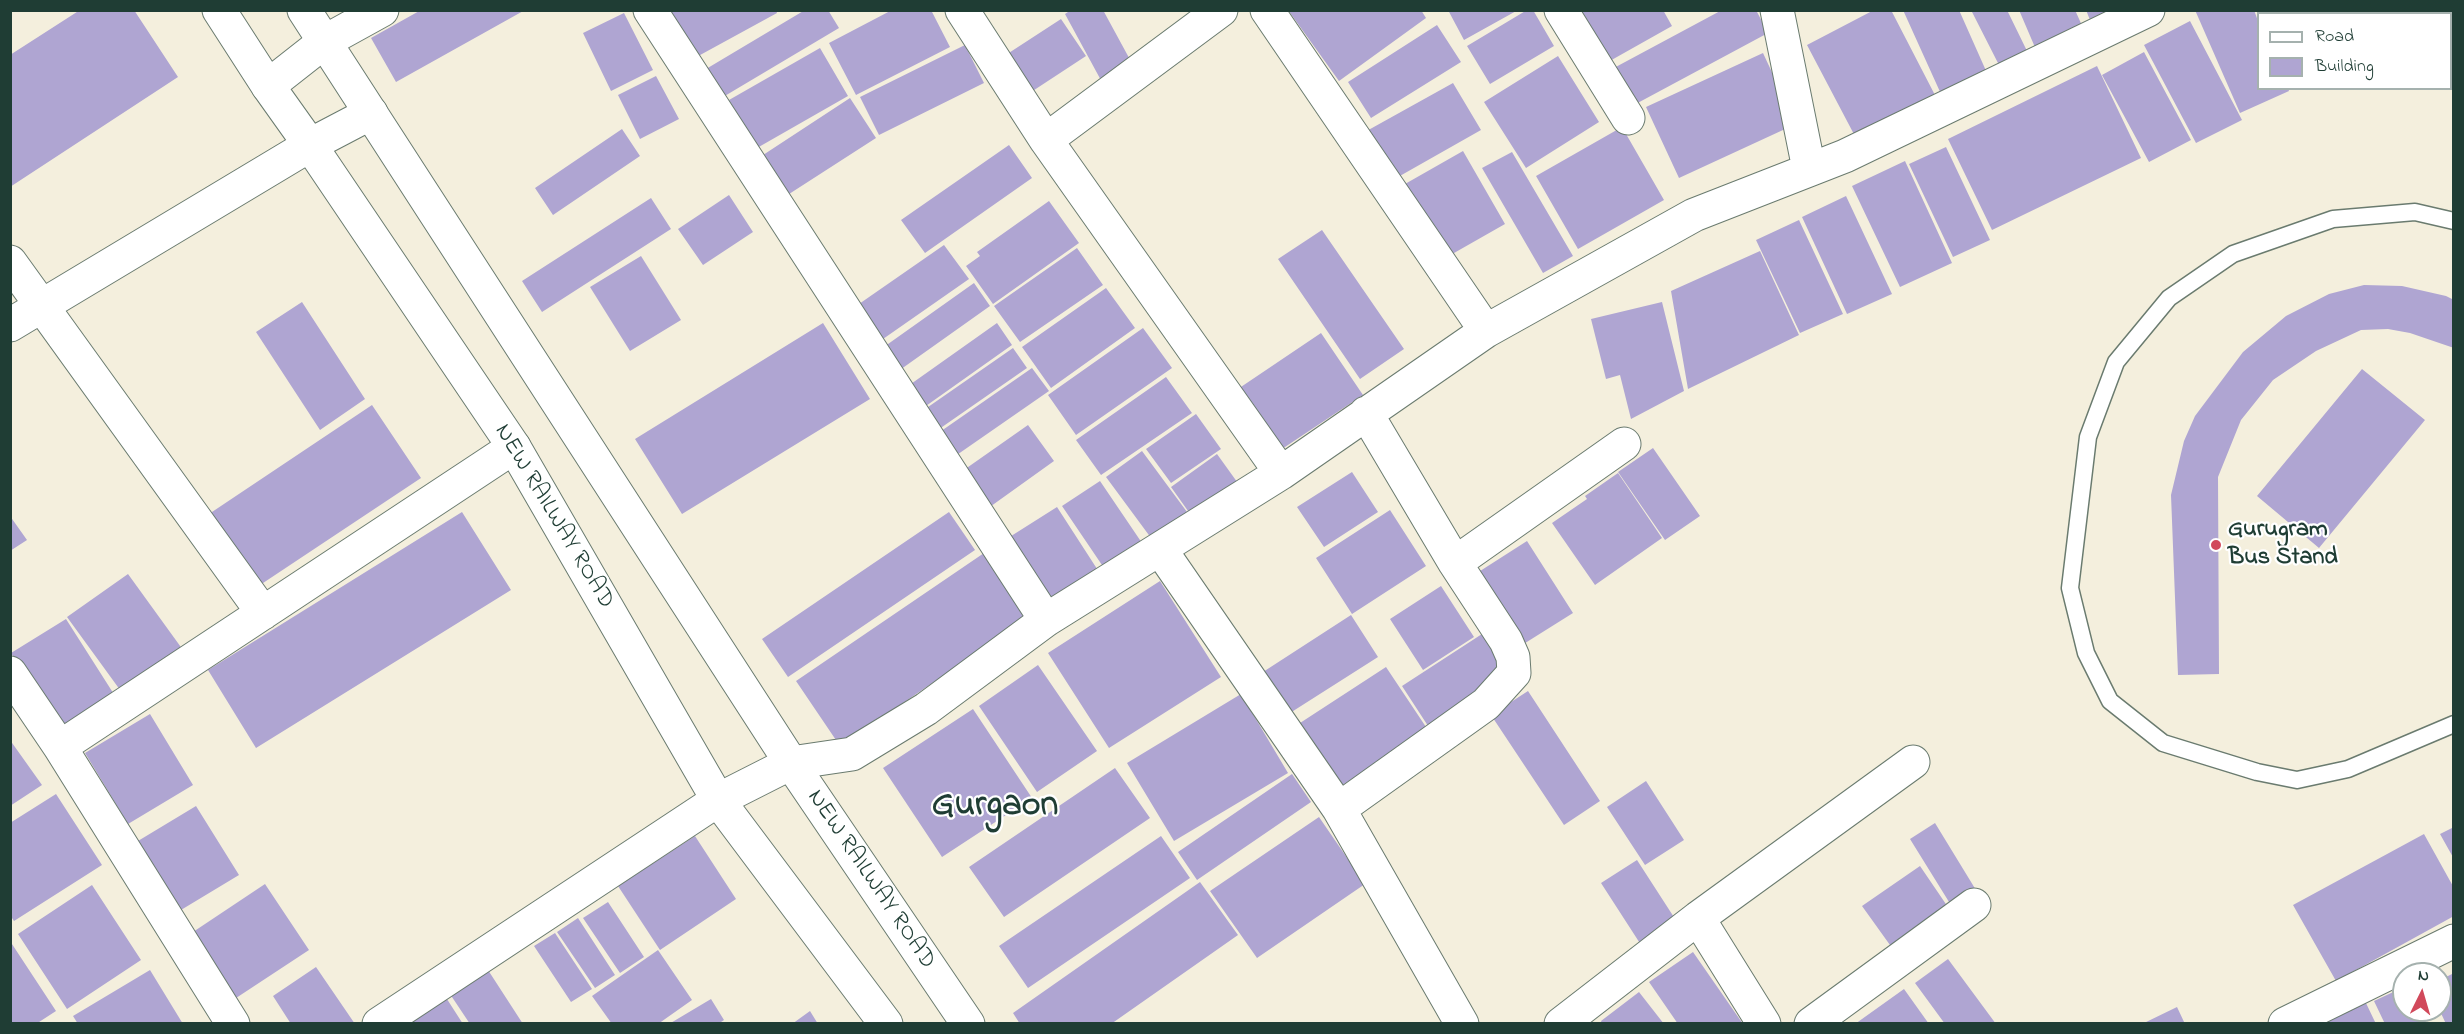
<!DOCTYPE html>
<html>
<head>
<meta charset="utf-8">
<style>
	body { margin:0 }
	#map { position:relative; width:2464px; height:1034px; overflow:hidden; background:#f4efdd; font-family:"Indie Flower",sans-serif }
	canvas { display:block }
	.frame { position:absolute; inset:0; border:12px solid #1f3d34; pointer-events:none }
	.legend { position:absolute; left:2257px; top:12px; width:195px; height:78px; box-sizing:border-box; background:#fff; border:2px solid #a5b1ae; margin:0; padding:8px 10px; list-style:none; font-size:18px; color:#1f3d34 }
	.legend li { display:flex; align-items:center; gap:12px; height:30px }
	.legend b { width:30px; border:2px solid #a5b1ae }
	.north { position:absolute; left:2392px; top:962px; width:60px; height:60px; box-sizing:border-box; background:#fff; border:2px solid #a5b1ae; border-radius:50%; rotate:5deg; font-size:16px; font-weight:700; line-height:24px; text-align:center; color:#1f3d34 }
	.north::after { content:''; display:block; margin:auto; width:21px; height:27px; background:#d1495b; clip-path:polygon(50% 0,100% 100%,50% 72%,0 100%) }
</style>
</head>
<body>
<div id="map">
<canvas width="2464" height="1034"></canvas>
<div class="frame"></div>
<ul class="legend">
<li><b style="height:8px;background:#fff"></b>Road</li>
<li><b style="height:16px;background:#afa5d2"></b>Building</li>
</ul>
<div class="north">N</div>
</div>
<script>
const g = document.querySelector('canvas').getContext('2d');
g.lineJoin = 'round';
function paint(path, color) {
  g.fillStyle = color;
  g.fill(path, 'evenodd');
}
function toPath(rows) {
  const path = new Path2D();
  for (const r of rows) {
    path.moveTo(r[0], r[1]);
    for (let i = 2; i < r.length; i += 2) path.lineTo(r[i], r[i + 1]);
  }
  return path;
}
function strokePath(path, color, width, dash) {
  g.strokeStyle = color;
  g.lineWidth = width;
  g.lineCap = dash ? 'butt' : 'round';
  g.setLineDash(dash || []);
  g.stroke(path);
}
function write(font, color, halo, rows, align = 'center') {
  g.font = font + ' "Indie Flower",sans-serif';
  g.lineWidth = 4.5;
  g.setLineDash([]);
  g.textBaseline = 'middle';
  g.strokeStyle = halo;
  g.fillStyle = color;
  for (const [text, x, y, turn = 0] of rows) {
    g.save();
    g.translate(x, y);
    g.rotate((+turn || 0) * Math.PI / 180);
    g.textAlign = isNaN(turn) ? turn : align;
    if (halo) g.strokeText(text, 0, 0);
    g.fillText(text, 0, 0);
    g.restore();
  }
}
const building = toPath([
	[80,10,134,10,178,77,10,187,10,55],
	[421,10,525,10,396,82,371,38],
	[662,10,776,10,777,13,691,60],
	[805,10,828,10,839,28,718,100,701,72],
	[892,10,931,10,950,47,856,95,829,43],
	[1071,10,1103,10,1134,67,1103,84,1065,14],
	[1288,10,1421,10,1426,18,1339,81],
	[1448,10,1518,10,1464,40],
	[1527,10,1533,10,1554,46,1490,84,1467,46],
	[1578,10,1663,10,1672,26,1608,62],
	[1722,10,1756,10,1768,33,1632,106,1612,69],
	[1874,10,1891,10,1937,99,1857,140,1807,45],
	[1903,10,1959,10,1987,73,1941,94],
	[1971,10,2007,10,2027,51,1999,65],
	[2019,10,2075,10,2084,30,2037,52],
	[2086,10,2111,10,2090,20],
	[2195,10,2254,10,2258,21,2258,88,2288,88,2289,91,2240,113],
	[2257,10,2315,10,2317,14,2258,14],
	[2347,10,2412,10,2415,14,2350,14],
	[624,13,653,70,611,91,583,33],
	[1061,19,1086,56,1022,98,998,60],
	[2190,21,2242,120,2196,143,2144,45],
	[1437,25,1461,62,1371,118,1348,82],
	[965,45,984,83,879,135,860,97],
	[820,48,848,96,757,148,729,100],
	[2144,52,2191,140,2149,162,2102,75],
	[1763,53,1796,124,1679,178,1646,107],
	[1558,56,1599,122,1526,168,1484,102],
	[2097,66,2141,158,1992,230,1948,139],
	[656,76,679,119,640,139,618,95],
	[1453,83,1481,130,1391,181,1363,133],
	[850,98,876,138,786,196,760,157],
	[1622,127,1664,200,1578,249,1536,176],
	[622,129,640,156,553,215,535,188],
	[1009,145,1032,178,925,253,901,220],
	[1946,147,1990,240,1953,257,1909,164],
	[1463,151,1505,224,1447,257,1405,184],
	[1512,152,1573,256,1543,273,1482,168],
	[1905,161,1952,263,1900,287,1852,186],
	[729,195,753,232,703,265,678,229],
	[1846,196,1892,294,1847,314,1802,217],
	[651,198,671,229,542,312,522,281],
	[1049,201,1079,243,993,304,966,266,980,256,977,252],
	[1799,220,1843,314,1800,333,1756,240],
	[1322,230,1404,349,1360,379,1278,259],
	[944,245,969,279,883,339,859,304],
	[1077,248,1103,285,1020,342,994,306],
	[1760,251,1799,335,1688,389,1671,291],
	[641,256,681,320,630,351,590,287],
	[974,283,990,306,897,372,881,349],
	[2364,285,2402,286,2446,296,2454,300,2454,348,2410,333,2388,329,2361,330,2316,351,2273,380,2241,420,2218,477,2219,674,2178,675,2171,495,2184,441,2195,416,2243,352,2286,316,2329,294],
	[1106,288,1135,328,1051,388,1022,347],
	[302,302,365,399,320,430,256,332],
	[1662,302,1684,391,1631,419,1620,375,1606,379,1591,319],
	[823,323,870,399,682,514,635,439],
	[997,323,1012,345,916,413,901,391],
	[1143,328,1172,368,1076,435,1048,395],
	[1321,333,1363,395,1270,457,1229,395],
	[1013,348,1027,368,932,434,918,414],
	[1032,368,1049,391,951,459,934,436],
	[2362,369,2425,420,2319,548,2257,496],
	[1166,377,1192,413,1101,475,1076,440],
	[372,405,421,478,251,591,203,518],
	[1196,414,1221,449,1171,483,1146,449],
	[1028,425,1054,461,987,509,961,472],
	[1653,448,1700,516,1665,540,1618,472],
	[1142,451,1190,516,1154,542,1106,477],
	[1217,454,1240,486,1193,518,1171,487],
	[1352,472,1378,512,1324,547,1297,507],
	[1618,473,1662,538,1595,585,1552,523,1587,499,1585,496],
	[1100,481,1142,543,1104,568,1062,506],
	[1057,507,1101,575,1052,606,1008,538],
	[1390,510,1426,566,1352,614,1316,558],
	[462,512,511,590,256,748,208,670],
	[949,512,975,550,788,677,762,639],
	[10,516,27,540,10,551],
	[1527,541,1573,613,1522,645,1477,573],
	[987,551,1032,615,840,746,796,681],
	[128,574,183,650,123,694,67,617],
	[1160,581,1221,677,1109,748,1048,653],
	[1441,586,1474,637,1423,670,1390,619],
	[1351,615,1378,657,1290,713,1263,672],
	[66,619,117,699,62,734,11,653],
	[1482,634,1510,676,1430,729,1402,686],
	[1038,665,1097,751,1037,792,979,706],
	[1386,667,1428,730,1341,786,1300,723],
	[1528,691,1600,801,1564,825,1491,715],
	[1241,694,1288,773,1174,841,1127,763],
	[973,709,1032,798,942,857,883,768],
	[150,714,193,785,128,824,85,753],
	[10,740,42,785,10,806],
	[1115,768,1150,818,1004,917,969,867],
	[1292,774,1311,802,1197,880,1178,852],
	[1646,781,1684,840,1645,865,1607,807],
	[56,794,102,865,14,921,10,915,10,823],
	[196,806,239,875,171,916,128,847],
	[1319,817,1365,884,1257,958,1210,891],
	[1935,823,1979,895,1954,910,1910,839],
	[2454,827,2454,859,2440,834],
	[2424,834,2454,888,2454,916,2336,981,2293,905],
	[695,836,736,899,660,950,618,886],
	[1161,836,1190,878,1028,988,999,946],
	[1637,860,1679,925,1643,948,1601,883],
	[1920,866,1952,913,1895,952,1862,906],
	[1200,882,1238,935,1111,1024,1020,1024,1013,1013],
	[265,884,309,950,230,1002,187,936],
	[92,885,141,960,67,1009,18,934],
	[608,902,644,957,620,973,583,918],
	[578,918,615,975,595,988,557,932],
	[555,933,592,989,571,1002,534,946],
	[10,941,56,1011,36,1024,10,1024],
	[658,950,692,1000,658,1024,612,1024,592,996],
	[1693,952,1743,1024,1678,1024,1649,982],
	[1948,959,1996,1024,1945,1024,1915,983],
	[316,967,355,1024,291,1024,273,996],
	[150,970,183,1024,78,1024,73,1016],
	[488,970,523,1024,470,1024,450,994],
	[2454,973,2454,1024,2446,1024,2440,1011,2440,980],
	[2404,987,2404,1010,2420,1010,2427,1024,2385,1024,2374,1001],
	[1904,989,1929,1024,1855,1024],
	[1639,992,1664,1024,1602,1024,1601,1021],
	[445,996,463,1024,403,1024],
	[711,999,724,1020,718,1024,669,1024],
	[2365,1001,2376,1024,2319,1024],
	[2177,1007,2185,1024,2142,1024],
	[810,1011,818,1024,792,1024]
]);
const lane = toPath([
	[2454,221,2415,212,2333,219,2233,254,2169,298,2116,362,2088,437,2070,588,2086,653,2110,701,2163,743,2257,772,2297,780,2348,769,2454,724]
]);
const street = toPath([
	[650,10,1046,620],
	[962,10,1046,140,1281,473],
	[1267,10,1486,331],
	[1561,10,1628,118],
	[1777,10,1809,169],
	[268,86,324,42,382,10],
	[1046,140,1221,10],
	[10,262,263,613],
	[10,325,310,145,371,113],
	[1160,549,1339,809,1462,1024],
	[1455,563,1624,444],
	[10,673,60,747,233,1024],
	[60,747,514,447],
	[1339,809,1486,704,1514,673,1513,657,1506,641,1455,563,1366,413],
	[1698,918,1764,1024],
	[379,1024,718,800,791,763,852,754,926,709,1046,620,1281,473,1486,331,1694,215,1845,156,2148,10],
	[1561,1024,1698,918,1913,762],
	[1811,1024,1974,905],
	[2285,1024,2454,941]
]);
const secondary = toPath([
	[219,10,268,86,310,145,514,447,718,800,886,1024],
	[304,10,791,763,968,1024]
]);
const markers = [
	[2216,545,6,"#d1495b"]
];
const streetNames = [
	["NEW RAILWAY ROAD",553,517,59],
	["NEW RAILWAY ROAD",870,880,56]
];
const poiNames = [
	["Gurugram",2228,531],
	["Bus Stand",2228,559]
];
const townNames = [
	["Gurgaon",995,808]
];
paint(building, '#afa5d2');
strokePath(lane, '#6a7b6f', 19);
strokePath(street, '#6a7b6f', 35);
strokePath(secondary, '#6a7b6f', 35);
strokePath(lane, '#fff', 16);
strokePath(street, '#fff', 33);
strokePath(secondary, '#fff', 33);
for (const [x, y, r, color] of markers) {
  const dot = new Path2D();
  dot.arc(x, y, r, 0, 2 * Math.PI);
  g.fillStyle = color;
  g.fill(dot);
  strokePath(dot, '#fff', 2);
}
write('24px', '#1f3d34', '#fff', streetNames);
write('bold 24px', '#1f3d34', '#fff', poiNames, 'left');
write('bold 36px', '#1f3d34', '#fff', townNames);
</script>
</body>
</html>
